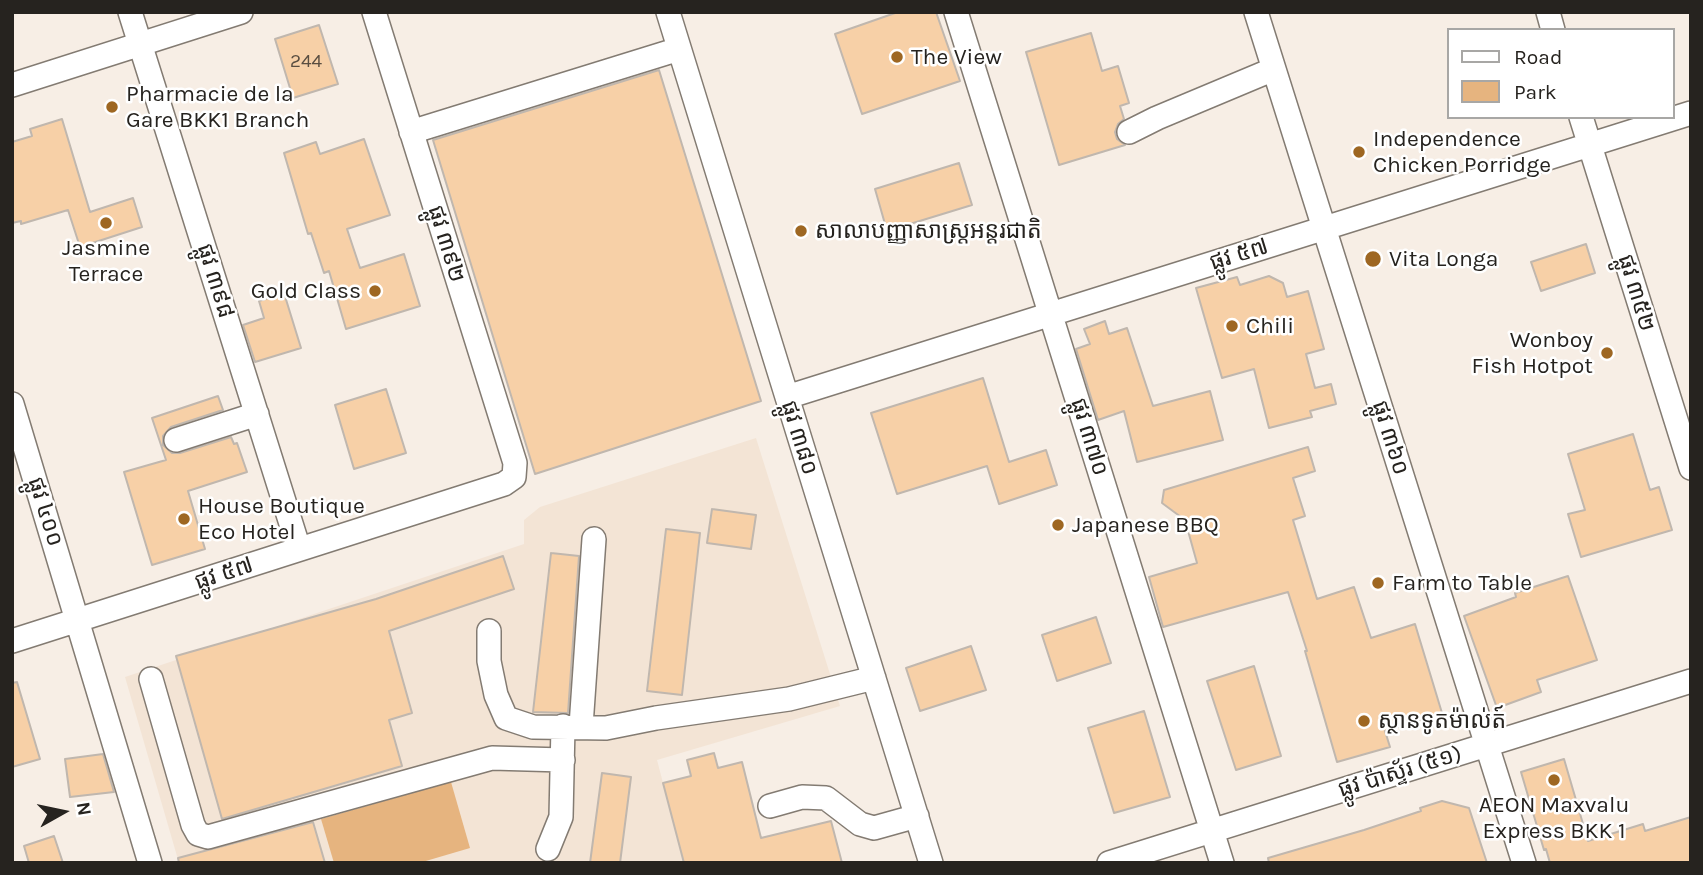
<!DOCTYPE html>
<html>
<head>
<meta charset="utf-8">
<style>
	body { margin:0 }
	#map { position:relative; width:1703px; height:875px; overflow:hidden; background:#f7eee5; font-family:Karla,sans-serif }
	canvas { display:block }
	.frame { position:absolute; inset:0; border:14px solid #26231f; pointer-events:none }
	.legend { position:absolute; left:1447px; top:28px; width:228px; height:91px; box-sizing:border-box; background:#fff; border:2px solid #a8a7a5; margin:0; padding:9px 12px; list-style:none; font-size:21px; color:#26231f }
	.legend li { display:flex; align-items:center; gap:14px; height:35px }
	.legend b { width:35px; border:2px solid #a8a7a5 }
	.north { position:absolute; left:28px; top:777px; width:70px; height:70px; -webkit-text-stroke:5px #fff; paint-order:stroke; rotate:81deg; font-size:19px; font-weight:700; line-height:28px; text-align:center; color:#26231f }
	.north::after { content:''; display:block; margin:auto; width:24px; height:32px; background:#26231f; clip-path:polygon(50% 0,100% 100%,50% 72%,0 100%) }
</style>
</head>
<body>
<div id="map">
<canvas width="1703" height="875"></canvas>
<div class="frame"></div>
<ul class="legend">
<li><b style="height:9px;background:#fff"></b>Road</li>
<li><b style="height:19px;background:#e6b47f"></b>Park</li>
</ul>
<div class="north">N</div>
</div>
<script>
const g = document.querySelector('canvas').getContext('2d');
g.lineJoin = 'round';
function paint(path, color) {
  g.fillStyle = color;
  g.fill(path, 'evenodd');
}
function toPath(rows) {
  const path = new Path2D();
  for (const r of rows) {
    path.moveTo(r[0], r[1]);
    for (let i = 2; i < r.length; i += 2) path.lineTo(r[i], r[i + 1]);
  }
  return path;
}
function strokePath(path, color, width, dash) {
  g.strokeStyle = color;
  g.lineWidth = width;
  g.lineCap = dash ? 'butt' : 'round';
  g.setLineDash(dash || []);
  g.stroke(path);
}
function write(font, color, halo, rows, align = 'center') {
  g.font = font + ' Karla,"Noto Sans Khmer",sans-serif';
  g.lineWidth = 5;
  g.setLineDash([]);
  g.textBaseline = 'middle';
  g.strokeStyle = halo;
  g.fillStyle = color;
  for (const [text, x, y, turn = 0] of rows) {
    g.save();
    g.translate(x, y);
    g.rotate((+turn || 0) * Math.PI / 180);
    g.textAlign = isNaN(turn) ? turn : align;
    if (halo) g.strokeText(text, 0, 0);
    g.fillText(text, 0, 0);
    g.restore();
  }
}
const built = toPath([
	[756,438,840,706,657,760,684,863,179,863,125,677,524,544,524,520,540,507]
]);
const green = toPath([
	[451,782,470,848,419,863,334,863,321,819]
]);
const building = toPath([
	[898,12,936,12,960,81,862,114,835,34,898,12],
	[319,25,338,84,293,98,275,39,319,25],
	[1091,33,1102,71,1118,66,1129,103,1120,106,1124,119,1118,124,1115,132,1117,139,1125,145,1059,165,1026,52,1091,33],
	[659,70,761,401,535,474,433,140,659,70],
	[62,119,90,212,133,198,142,227,80,247,68,210,21,224,21,221,12,223,12,142,32,136,30,129,62,119],
	[364,139,390,215,347,229,360,268,404,254,420,306,346,329,329,271,324,273,311,233,308,234,284,153,316,142,320,154,364,139],
	[959,163,972,205,887,231,875,189,959,163],
	[1586,244,1595,273,1541,291,1531,262,1586,244],
	[1269,276,1283,283,1287,297,1308,291,1324,349,1306,354,1315,388,1331,384,1336,404,1310,411,1312,417,1269,428,1254,369,1222,378,1196,288,1237,277,1240,285,1269,276],
	[284,293,301,348,255,362,243,325,264,318,259,301,284,293],
	[1105,321,1109,334,1127,328,1153,406,1210,391,1223,440,1137,462,1124,411,1098,420,1076,349,1090,344,1084,329,1105,321],
	[983,378,1009,462,1046,450,1057,485,999,504,987,466,897,494,871,413,983,378],
	[386,389,406,453,354,469,335,405,386,389],
	[218,396,223,410,171,427,163,436,163,445,172,453,180,453,231,437,234,444,237,443,247,472,188,491,205,549,152,565,124,472,166,460,152,418,218,396],
	[1633,434,1650,490,1659,487,1672,530,1581,557,1568,514,1585,510,1568,454,1633,434],
	[1308,447,1315,471,1293,478,1305,516,1293,520,1317,599,1354,587,1371,638,1415,624,1442,713,1385,731,1390,747,1337,762,1305,651,1307,651,1288,592,1163,627,1149,577,1197,563,1185,520,1162,503,1164,490,1308,447],
	[712,509,756,515,751,549,707,543,712,509],
	[666,529,700,533,682,695,647,691,666,529],
	[551,553,579,556,568,713,533,712,551,553],
	[503,556,514,589,389,631,412,713,389,720,402,766,222,819,176,656,376,599,503,556],
	[1568,576,1597,660,1537,680,1541,692,1497,708,1464,616,1516,597,1515,593,1568,576],
	[1096,617,1111,663,1057,681,1042,635,1096,617],
	[971,646,986,690,920,711,906,668,971,646],
	[1254,666,1281,756,1236,770,1207,681,1254,666],
	[17,682,40,759,12,767,12,683,17,682],
	[1144,711,1170,797,1114,813,1088,728,1144,711],
	[714,753,718,768,742,762,761,838,831,821,842,863,684,863,663,783,691,776,687,760,714,753],
	[103,754,114,792,70,797,65,759,103,754],
	[1564,759,1588,841,1643,824,1645,831,1691,817,1691,863,1550,863,1546,849,1544,850,1521,772,1564,759],
	[602,773,631,777,620,863,590,863,602,773],
	[1442,801,1469,808,1487,863,1269,863,1268,858,1364,830,1421,811,1420,808,1442,801],
	[313,822,325,863,179,863,178,858,313,822],
	[54,836,63,863,29,863,24,846,54,836]
]);
const minor = toPath([
	[130,12,299,549],
	[668,12,931,863],
	[956,12,1222,863],
	[1256,12,1524,863],
	[1548,12,1553,30],
	[12,85,241,12],
	[1581,117,1691,468],
	[411,132,679,49],
	[1129,132,1157,118,1274,69],
	[787,397,1691,113],
	[12,404,150,863],
	[176,440,257,414],
	[489,631,489,661,496,695,506,718,533,727,606,728,656,718,789,699,874,678],
	[12,641,504,484,514,477,515,463,374,12],
	[151,679,193,825,198,834,208,837,492,758,563,760],
	[581,726,594,539],
	[770,806,802,797,826,798,860,824,874,828,917,816],
	[548,849,561,817,563,726],
	[1109,863,1691,681]
]);
const markers = [
	[897,57,7,"#9e6722"],
	[112,107,7,"#9e6722"],
	[1359,152,7,"#9e6722"],
	[106,223,7,"#9e6722"],
	[801,231,7,"#9e6722"],
	[1373,259,9,"#9e6722"],
	[375,291,7,"#9e6722"],
	[1232,326,7,"#9e6722"],
	[1607,353,7,"#9e6722"],
	[184,519,7,"#9e6722"],
	[1058,525,7,"#9e6722"],
	[1378,583,7,"#9e6722"],
	[1364,721,7,"#9e6722"],
	[1554,780,7,"#9e6722"]
];
const numberNames = [
	["244",306,62]
];
const poiNames = [
	["The View",911,57],
	["Pharmacie de la",126,94],
	["Gare BKK1 Branch",126,120],
	["Independence",1373,139],
	["Chicken Porridge",1373,165],
	["សាលាបញ្ញាសាស្ត្រអន្តរជាតិ",815,231],
	["Jasmine",106,248,"center"],
	["Terrace",106,274,"center"],
	["Vita Longa",1389,259],
	["Gold Class",361,291,"right"],
	["Chili",1246,326],
	["Wonboy",1593,340,"right"],
	["Fish Hotpot",1593,366,"right"],
	["House Boutique",198,506],
	["Eco Hotel",198,532],
	["Japanese BBQ",1072,525],
	["Farm to Table",1392,583],
	["ស្ថានទូតម៉ាល់ត៍",1378,721],
	["AEON Maxvalu",1554,805,"center"],
	["Express BKK 1",1554,831,"center"]
];
const streetNames = [
	["ផ្លូវ ៣៩២",446,244,73],
	["ផ្លូវ ៥៧",1239,255,-17],
	["ផ្លូវ ៣៩៨",215,281,73],
	["ផ្លូវ ៣៥២",1636,293,73],
	["ផ្លូវ ៣៧០",1089,437,73],
	["ផ្លូវ ៣៨០",799,438,73],
	["ផ្លូវ ៣៦០",1390,438,73],
	["ផ្លូវ ៤០០",45,512,73],
	["ផ្លូវ ៥៧",224,574,-18],
	["ផ្លូវ ប៉ាស្ទ័រ (៥១)",1400,772,-17]
];
paint(built, '#f3e4d5');
paint(green, '#e6b47f');
paint(building, '#f7d0a7');
strokePath(building, '#c0b7ae', 2);
strokePath(minor, '#837b72', 26);
strokePath(minor, '#fff', 23);
for (const [x, y, r, color] of markers) {
  const dot = new Path2D();
  dot.arc(x, y, r, 0, 2 * Math.PI);
  g.fillStyle = color;
  g.fill(dot);
  strokePath(dot, '#fff', 2.5);
}
write('19px', '#5a4e41', null, numberNames);
write('23px', '#26231f', '#fff', poiNames, 'left');
write('23px', '#26231f', '#fff', streetNames);
</script>
</body>
</html>
